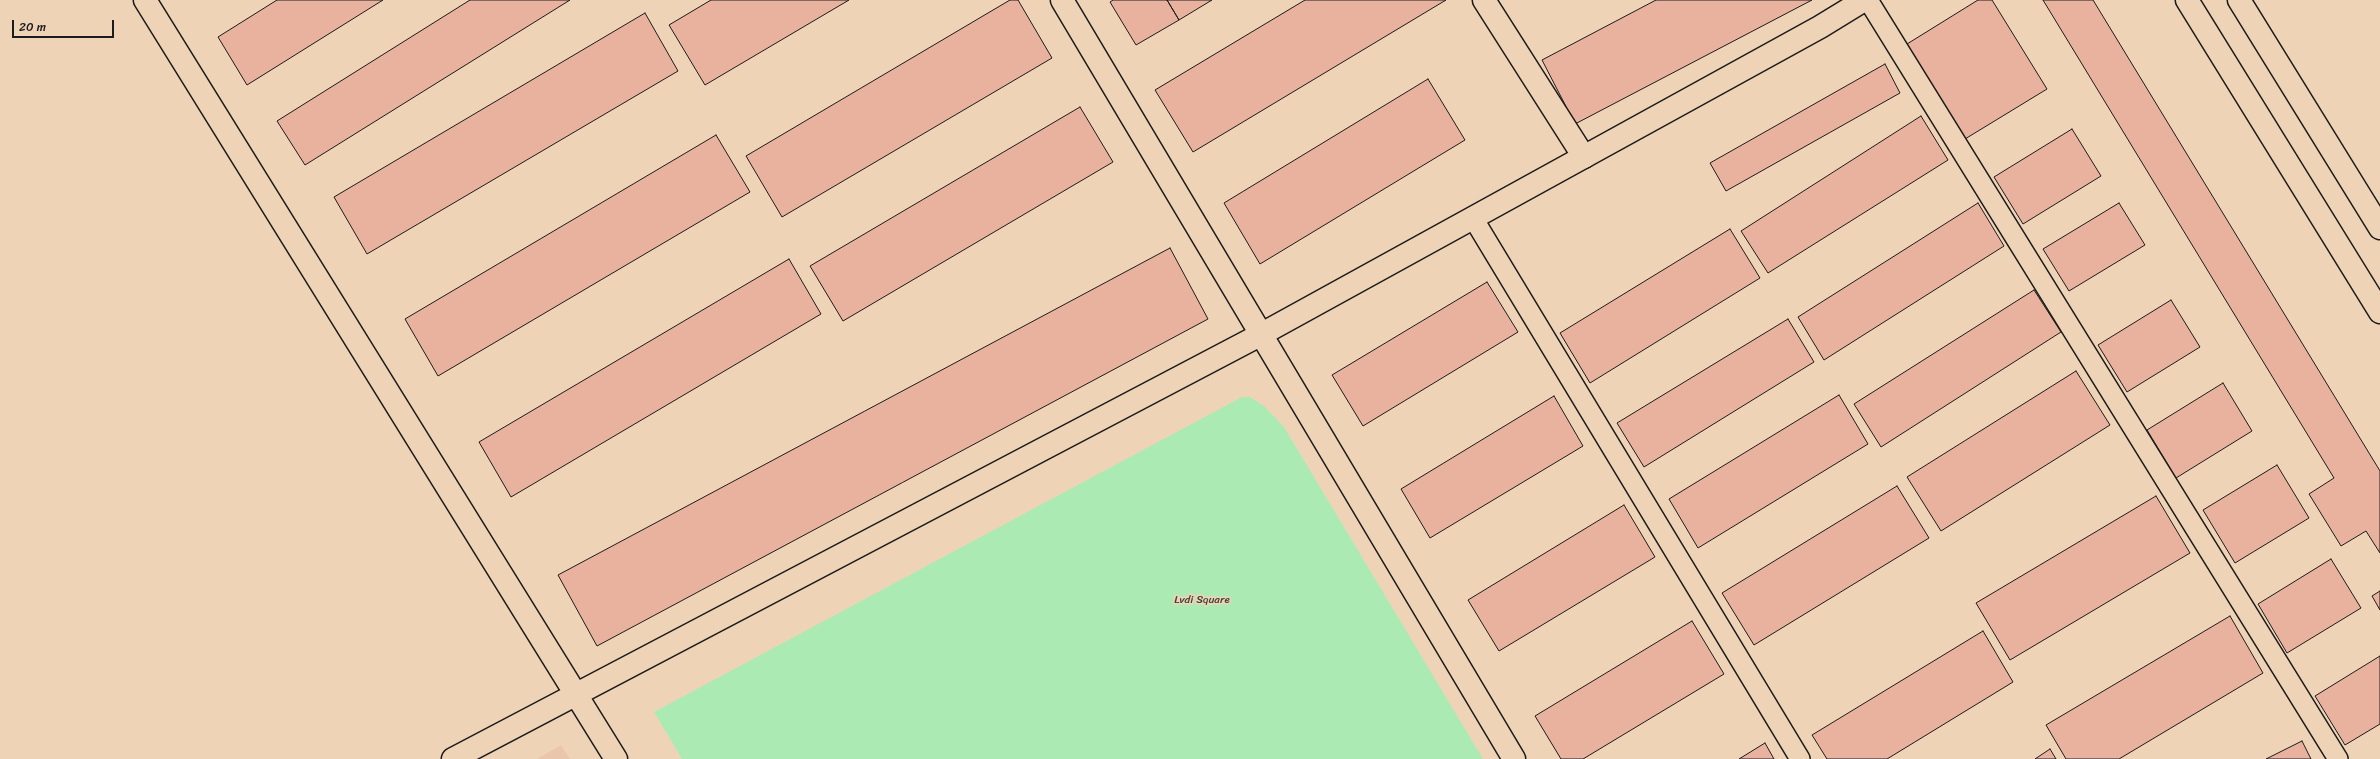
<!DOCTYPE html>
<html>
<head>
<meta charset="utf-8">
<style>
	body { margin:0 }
	#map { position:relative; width:2380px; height:759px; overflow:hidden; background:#efd3b6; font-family:Sriracha,sans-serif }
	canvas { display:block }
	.scale { position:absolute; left:12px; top:20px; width:102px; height:18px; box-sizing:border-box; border:2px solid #1c1c1c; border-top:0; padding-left:5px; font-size:12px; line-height:14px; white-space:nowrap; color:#1c1c1c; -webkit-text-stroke:3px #efd3b6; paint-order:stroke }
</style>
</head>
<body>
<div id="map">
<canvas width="2380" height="759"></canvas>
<div class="scale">20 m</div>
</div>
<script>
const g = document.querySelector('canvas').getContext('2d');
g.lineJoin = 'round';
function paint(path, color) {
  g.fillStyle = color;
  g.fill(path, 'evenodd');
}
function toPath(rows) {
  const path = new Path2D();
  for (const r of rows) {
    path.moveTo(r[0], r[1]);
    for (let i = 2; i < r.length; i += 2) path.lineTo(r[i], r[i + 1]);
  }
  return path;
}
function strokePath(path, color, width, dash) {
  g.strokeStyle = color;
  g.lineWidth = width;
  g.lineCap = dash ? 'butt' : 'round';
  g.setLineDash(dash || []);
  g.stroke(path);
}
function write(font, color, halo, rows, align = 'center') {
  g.font = font + ' Sriracha,sans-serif';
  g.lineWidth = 3.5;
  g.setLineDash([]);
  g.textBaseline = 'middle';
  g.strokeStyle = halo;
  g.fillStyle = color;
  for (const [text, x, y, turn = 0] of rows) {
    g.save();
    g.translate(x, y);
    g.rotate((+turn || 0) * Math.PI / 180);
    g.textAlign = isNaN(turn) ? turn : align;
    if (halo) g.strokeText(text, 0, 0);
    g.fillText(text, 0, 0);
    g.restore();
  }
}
const built = toPath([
	[561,745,570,759,537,759]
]);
const green = toPath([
	[1242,397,1250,397,1264,406,1284,427,1483,759,682,759,654,712]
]);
const building = toPath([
	[277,0,383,0,247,85,218,37,277,0],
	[470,0,570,0,305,165,277,121,470,0],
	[711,0,849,0,705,85,669,25,711,0],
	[1010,0,1018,0,1052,58,782,217,746,156,1010,0],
	[1113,0,1167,0,1179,20,1136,45,1110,2,1113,0],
	[1167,0,1212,0,1179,20,1167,0],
	[1305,0,1446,0,1193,152,1155,90,1305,0],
	[1656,0,1812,0,1575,124,1542,60,1656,0],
	[1978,0,1992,0,2047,89,1965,139,1907,44,1978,0],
	[2043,0,2093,0,2380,471,2380,553,2366,531,2341,546,2309,494,2334,478,2043,0],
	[645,13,678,71,367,254,334,197,645,13],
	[1885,64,1900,93,1726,191,1710,163,1885,64],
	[1428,79,1465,140,1260,264,1224,203,1428,79],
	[1080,107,1113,162,843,321,810,266,1080,107],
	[1921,116,1948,160,1768,273,1741,231,1921,116],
	[2072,129,2101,176,2023,224,1994,177,2072,129],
	[716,135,750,192,438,376,405,319,716,135],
	[1978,203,2004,246,1824,360,1798,317,1978,203],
	[2119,203,2145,245,2069,291,2043,249,2119,203],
	[1730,229,1760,278,1590,383,1560,333,1730,229],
	[1170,248,1208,319,597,646,558,575,1170,248],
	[789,259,821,314,511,497,479,442,789,259],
	[1487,282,1518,332,1363,426,1332,375,1487,282],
	[2034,290,2061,332,1881,447,1854,404,2034,290],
	[2171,300,2200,347,2127,392,2098,345,2171,300],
	[1788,319,1814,362,1644,467,1617,423,1788,319],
	[2076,371,2110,425,1941,531,1907,477,2076,371],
	[2223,383,2252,431,2176,478,2147,430,2223,383],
	[1839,395,1868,444,1698,548,1669,499,1839,395],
	[1554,396,1583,446,1430,538,1401,489,1554,396],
	[2277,465,2309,518,2235,563,2203,510,2277,465],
	[1897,486,1929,538,1754,645,1722,593,1897,486],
	[2156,496,2190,553,2010,660,1976,603,2156,496],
	[1624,505,1655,557,1499,651,1468,600,1624,505],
	[2331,559,2361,608,2287,653,2258,604,2331,559],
	[2380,591,2380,610,2372,596,2380,591],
	[2230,616,2263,673,2119,759,2066,759,2046,725,2230,616],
	[1692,621,1724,674,1583,759,1561,759,1535,716,1692,621],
	[1983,631,2013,682,1887,759,1827,759,1812,735,1983,631],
	[2380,656,2380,724,2345,745,2315,696,2380,656],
	[2302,741,2311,759,2266,759,2302,741],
	[1765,743,1774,759,1739,759,1765,743],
	[2050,749,2056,759,2035,759,2050,749]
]);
const lane = toPath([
	[1868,0,2338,759],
	[1473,218,1800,759]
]);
const street = toPath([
	[1062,0,1514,759],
	[1484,0,1584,157]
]);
const secondary = toPath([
	[145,0,616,759],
	[2187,0,2380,312],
	[2239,0,2380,228],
	[453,759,1260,335,1820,27,1864,0]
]);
const parkNames = [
	["Lvdi Square",1202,600]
];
paint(built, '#e9c6ac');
paint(green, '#abebb3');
paint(building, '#e9b29f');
strokePath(building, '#1c1c1c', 1);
strokePath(lane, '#1c1c1c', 22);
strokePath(street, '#1c1c1c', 25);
strokePath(secondary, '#1c1c1c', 25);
strokePath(lane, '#efd3b6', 19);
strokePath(street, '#efd3b6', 22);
strokePath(secondary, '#efd3b6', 22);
write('11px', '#39453a', '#efd3b6', parkNames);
</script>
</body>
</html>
